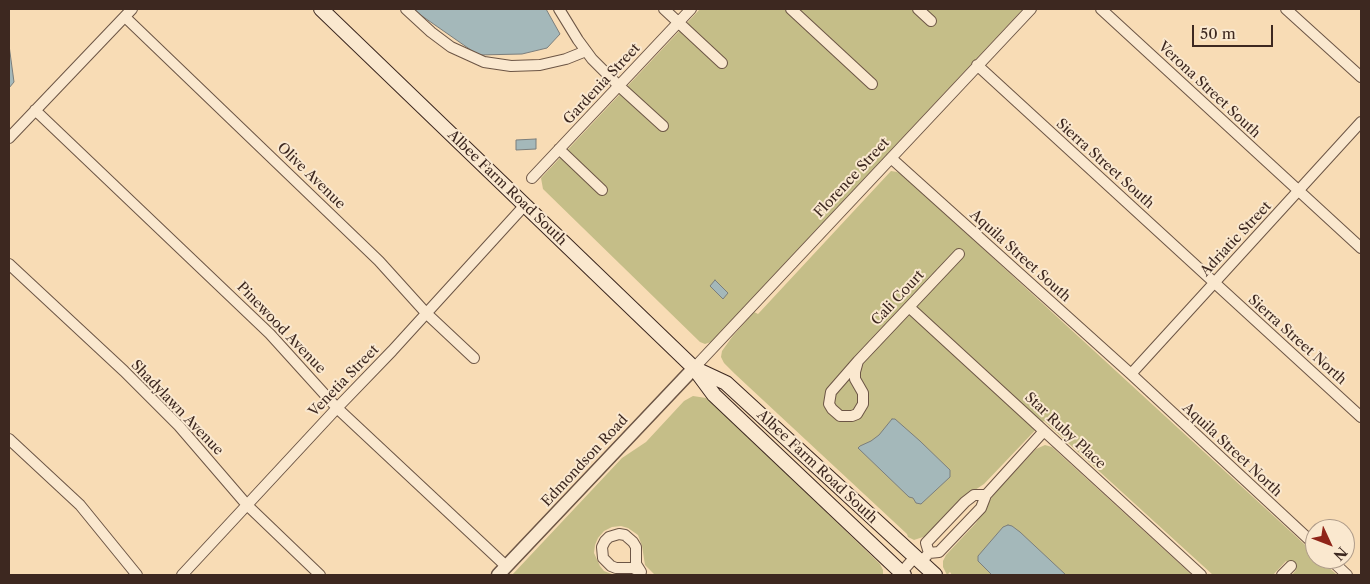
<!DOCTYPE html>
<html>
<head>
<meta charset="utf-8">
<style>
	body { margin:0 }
	#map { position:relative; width:1370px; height:584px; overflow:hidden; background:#f8dcb5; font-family:"Libre Caslon Text",serif }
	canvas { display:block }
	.frame { position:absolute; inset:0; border:10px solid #3d2820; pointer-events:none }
	.north { position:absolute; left:1305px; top:519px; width:50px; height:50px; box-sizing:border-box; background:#fae8cf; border:1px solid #ae9b89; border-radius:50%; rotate:133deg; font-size:14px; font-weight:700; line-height:20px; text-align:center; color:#3d2820 }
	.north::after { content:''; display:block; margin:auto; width:18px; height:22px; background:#8f2418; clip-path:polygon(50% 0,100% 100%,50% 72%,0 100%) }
	.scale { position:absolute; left:1192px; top:25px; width:81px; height:22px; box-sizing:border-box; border:2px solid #3d2820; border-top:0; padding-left:6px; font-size:15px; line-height:18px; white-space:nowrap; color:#3d2820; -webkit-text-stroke:4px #fae8cf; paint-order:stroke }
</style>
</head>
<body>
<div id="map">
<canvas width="1370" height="584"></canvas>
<div class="frame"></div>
<div class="north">N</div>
<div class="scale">50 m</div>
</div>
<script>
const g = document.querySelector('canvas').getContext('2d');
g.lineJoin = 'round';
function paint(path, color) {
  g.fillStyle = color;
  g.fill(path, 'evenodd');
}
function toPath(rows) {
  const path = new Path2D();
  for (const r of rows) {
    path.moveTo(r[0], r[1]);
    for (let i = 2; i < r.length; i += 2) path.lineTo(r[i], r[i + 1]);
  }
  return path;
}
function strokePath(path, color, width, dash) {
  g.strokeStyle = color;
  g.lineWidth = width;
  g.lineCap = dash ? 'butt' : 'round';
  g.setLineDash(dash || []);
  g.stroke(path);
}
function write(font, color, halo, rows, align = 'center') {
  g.font = font + ' "Libre Caslon Text",serif';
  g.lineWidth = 4;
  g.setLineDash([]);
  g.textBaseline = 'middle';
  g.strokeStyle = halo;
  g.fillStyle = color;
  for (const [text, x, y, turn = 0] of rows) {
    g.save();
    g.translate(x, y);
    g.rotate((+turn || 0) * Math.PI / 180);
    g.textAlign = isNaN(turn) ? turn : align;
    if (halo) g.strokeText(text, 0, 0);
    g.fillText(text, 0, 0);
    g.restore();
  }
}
const green = toPath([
	[700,9,1023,9,711,342,705,344,700,342,543,189,541,178],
	[891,171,897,172,905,177,1315,554,1315,559,1320,559,1337,575,1292,575,1296,570,1286,561,1273,575,1213,575,1044,421,984,484,957,502,926,536,914,540,908,537,907,534,735,374,724,363,721,357,722,351,732,337,754,312,758,314],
	[693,396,706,398,712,402,880,564,883,570,883,575,655,575,645,565,642,546,638,535,628,528,621,526,612,527,604,531,598,538,595,545,594,553,600,566,604,571,614,575,512,575,622,458,646,442,684,401],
	[1045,445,1052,447,1192,575,952,575,950,572,947,575,943,567,943,561,946,555,976,523,994,494,1036,449]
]);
const water = toPath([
	[412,9,546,9,560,34,547,48,522,54,478,55,412,9],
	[9,45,14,82,9,88,9,45],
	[536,139,536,149,516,150,516,140,536,139],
	[715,280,728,293,723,299,710,286,715,280],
	[892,419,895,419,920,441,950,470,950,477,921,504,916,503,913,498,909,497,858,448,860,446,871,441,879,435,892,419],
	[1008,525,1012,526,1020,532,1066,575,992,575,978,561,978,556,1003,527,1008,525]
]);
const minor = toPath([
	[406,9,431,32,451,47,484,62,511,66,540,65,566,59,586,51],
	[559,9,578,40,592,59,619,86,663,126],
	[664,9,722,63],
	[791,9,872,84],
	[918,9,931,21],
	[1101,9,1361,248],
	[1286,9,1361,77],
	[125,17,379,261,426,313,474,358],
	[977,65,1361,417],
	[35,110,270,334,337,408,506,566],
	[9,138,132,9],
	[559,149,602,190],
	[891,158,1131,374,1315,545],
	[532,178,691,9],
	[9,264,124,371,179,426,247,505,320,575],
	[909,307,1201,575],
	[858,361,959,254],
	[858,361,855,372,855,379,863,393,863,404,857,414,852,416,840,416,832,409,829,404,831,392,858,361],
	[694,368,1031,9],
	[1131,374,1361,122],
	[9,439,80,505,137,575],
	[986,495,1044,431],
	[619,534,625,535,633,542,636,547,636,564,641,572,633,568,616,568,611,566,603,558,602,547,605,541,609,537,619,534],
	[1330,559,1347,575],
	[921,562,929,553,939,552,981,508,986,495,974,495,965,502,926,543,929,553],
	[182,575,337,408,392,351,525,205],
	[899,575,915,557],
	[1282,575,1291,566]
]);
const tertiary = toPath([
	[498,575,694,368]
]);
const secondary = toPath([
	[321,9,694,368,714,395,904,575],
	[696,369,726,383,935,575]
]);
const streetNames = [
	["Gardenia Street",602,84,-47],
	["Verona Street South",1209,90,43],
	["Sierra Street South",1105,164,42],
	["Olive Avenue",311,176,44],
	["Florence Street",852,178,-47],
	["Albee Farm Road South",507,188,44],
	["Adriatic Street",1236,239,-47],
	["Aquila Street South",1020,256,42],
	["Cali Court",898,298,-47],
	["Pinewood Avenue",281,328,46],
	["Sierra Street North",1297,340,42],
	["Venetia Street",344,381,-46],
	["Shadylawn Avenue",177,408,46],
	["Star Ruby Place",1065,431,43],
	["Aquila Street North",1232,450,43],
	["Edmondson Road",585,461,-47],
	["Albee Farm Road South",817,467,43]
];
paint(green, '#c5be88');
paint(water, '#a4b8ba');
strokePath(water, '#7b7e7c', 1);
strokePath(minor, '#6c5545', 12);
strokePath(tertiary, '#6c5545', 15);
strokePath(secondary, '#3d2820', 16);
strokePath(minor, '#fae8cf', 10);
strokePath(tertiary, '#fae8cf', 12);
strokePath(secondary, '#fae8cf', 14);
write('14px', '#3d2820', '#fae8cf', streetNames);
</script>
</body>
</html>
